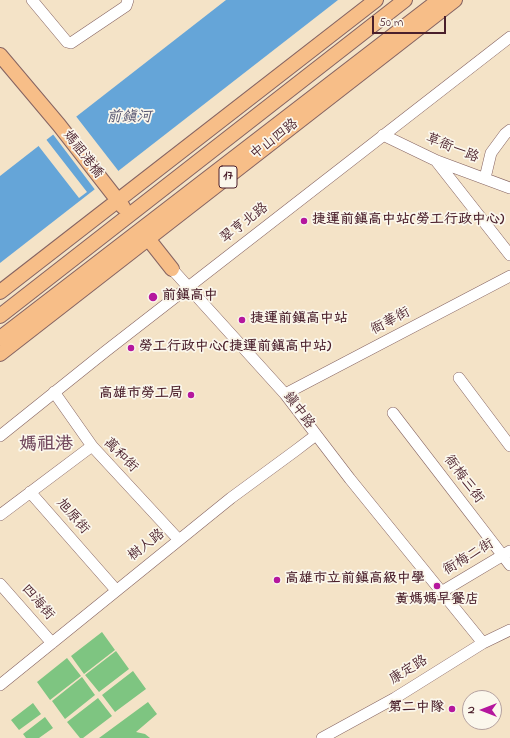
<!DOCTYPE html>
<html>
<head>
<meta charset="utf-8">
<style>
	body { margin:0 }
	#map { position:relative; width:510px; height:738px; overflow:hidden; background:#f4e3c7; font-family:"Indie Flower",sans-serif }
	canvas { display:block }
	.north { position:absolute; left:462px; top:690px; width:40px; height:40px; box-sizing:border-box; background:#fbf7ec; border:1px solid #b4a19f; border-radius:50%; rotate:270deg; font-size:11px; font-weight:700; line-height:16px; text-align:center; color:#4a1f2b }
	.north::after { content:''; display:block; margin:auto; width:14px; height:18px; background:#b5179e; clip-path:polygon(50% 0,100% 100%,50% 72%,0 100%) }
	.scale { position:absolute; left:372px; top:16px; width:74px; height:18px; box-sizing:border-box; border:2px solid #4a1f2b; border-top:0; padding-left:5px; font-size:12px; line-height:14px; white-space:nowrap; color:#4a1f2b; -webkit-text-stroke:3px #fbf7ec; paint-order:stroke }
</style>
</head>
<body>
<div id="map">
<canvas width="510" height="738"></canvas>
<div class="north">N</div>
<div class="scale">50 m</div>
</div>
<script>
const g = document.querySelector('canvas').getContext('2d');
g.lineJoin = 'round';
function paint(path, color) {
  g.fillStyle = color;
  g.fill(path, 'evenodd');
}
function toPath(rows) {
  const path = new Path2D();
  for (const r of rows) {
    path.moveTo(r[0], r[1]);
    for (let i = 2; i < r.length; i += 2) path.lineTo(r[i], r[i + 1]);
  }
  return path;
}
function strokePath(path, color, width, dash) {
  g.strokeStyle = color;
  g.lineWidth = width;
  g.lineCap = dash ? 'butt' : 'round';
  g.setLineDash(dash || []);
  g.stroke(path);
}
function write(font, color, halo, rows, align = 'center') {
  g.font = font + ' "Indie Flower","LXGW WenKai TC",sans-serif';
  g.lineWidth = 3.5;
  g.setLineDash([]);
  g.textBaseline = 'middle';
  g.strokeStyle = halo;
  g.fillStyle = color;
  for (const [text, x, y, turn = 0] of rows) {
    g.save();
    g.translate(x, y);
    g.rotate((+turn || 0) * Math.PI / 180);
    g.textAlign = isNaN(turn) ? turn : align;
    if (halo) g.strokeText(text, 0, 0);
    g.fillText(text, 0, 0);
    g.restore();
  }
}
const green = toPath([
	[102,632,115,650,84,674,71,656],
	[116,651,129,669,99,692,85,675],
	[67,658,81,676,50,700,37,682],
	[133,671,146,689,115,712,102,695],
	[82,677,95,695,65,719,52,701],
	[98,698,112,716,83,738,80,738,67,722],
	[148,702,157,714,136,732,145,734,150,738,99,738],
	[33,703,41,714,19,730,11,720],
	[45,717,53,728,39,738,26,738,23,734]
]);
const water = toPath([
	[226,0,338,0,0,263,0,176]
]);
const pier = toPath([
	[75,115,120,173,96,191,52,133],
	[45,138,87,192,79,198,37,144]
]);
const minor = toPath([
	[32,0,67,42,71,43,126,6,128,0],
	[383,135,437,161,510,188],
	[437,162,510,255],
	[485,178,491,153,505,134,510,130],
	[172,269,285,394,350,479,483,643],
	[459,378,510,446],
	[54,392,92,446,179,540],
	[285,394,510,276],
	[393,413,510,565],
	[0,436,106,351,510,37],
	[30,492,116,590],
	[0,515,92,446],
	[0,584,52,643],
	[443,591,510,551],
	[0,685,231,498,295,451,316,435],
	[322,738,395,698,483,643,510,630]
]);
const major = toPath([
	[0,55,59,125,123,207],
	[142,231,172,269],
	[0,292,376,0],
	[0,316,405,0],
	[0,338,439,0],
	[0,354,455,0]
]);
const markers = [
	[304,221,4,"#b5179e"],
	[153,297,5,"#b5179e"],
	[242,320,4,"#b5179e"],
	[131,348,4,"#b5179e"],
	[191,395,4,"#b5179e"],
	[277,580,4,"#b5179e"],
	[437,586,4,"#b5179e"],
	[452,709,4,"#b5179e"]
];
const shields = [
	[228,177,18]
];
const shieldNames = [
	["17",228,177]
];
const streetNames = [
	["中山四路",275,140,-38],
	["草衙一路",452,149,22],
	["媽祖港橋",82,155,52],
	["翠亨北路",245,224,-38],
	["衙華街",391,322,-28],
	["鎮中路",298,411,53],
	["萬和街",120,456,45],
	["衙梅三街",463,480,53],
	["旭原街",72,517,49],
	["樹人路",147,546,-38],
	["衙梅二街",469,558,-31],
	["四海街",37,603,49],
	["康定路",409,671,-32]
];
const poiNames = [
	["捷運前鎮高中站(勞工行政中心)",312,221],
	["前鎮高中",162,297],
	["捷運前鎮高中站",250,320],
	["勞工行政中心(捷運前鎮高中站)",139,348],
	["高雄市勞工局",183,395,"right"],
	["高雄市立前鎮高級中學",285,580],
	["黃媽媽早餐店",437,601,"center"],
	["第二中隊",444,709,"right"]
];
const waterNames = [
	["前鎮河",129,119]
];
const districtNames = [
	["媽祖港",46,446]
];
paint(green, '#7ec581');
paint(water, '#65a5d8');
paint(pier, '#f4e3c7');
strokePath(minor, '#866462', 12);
strokePath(major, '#866462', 16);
strokePath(minor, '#fff', 11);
strokePath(major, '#f7be88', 14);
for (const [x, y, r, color] of markers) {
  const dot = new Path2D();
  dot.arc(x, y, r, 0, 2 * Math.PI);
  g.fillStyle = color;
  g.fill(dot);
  strokePath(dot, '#fbf7ec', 1.5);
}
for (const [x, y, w] of shields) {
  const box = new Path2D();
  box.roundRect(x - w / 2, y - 11, w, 22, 3);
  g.fillStyle = '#fbf7ec';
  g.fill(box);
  strokePath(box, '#4a1f2b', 1);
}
write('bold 13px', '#4a1f2b', null, shieldNames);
write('14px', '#4a1f2b', '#fbf7ec', streetNames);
write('bold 14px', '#4a1f2b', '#fbf7ec', poiNames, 'left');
write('italic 15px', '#555570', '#fbf7ec', waterNames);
write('bold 18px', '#72495e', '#fbf7ec', districtNames);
</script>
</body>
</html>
